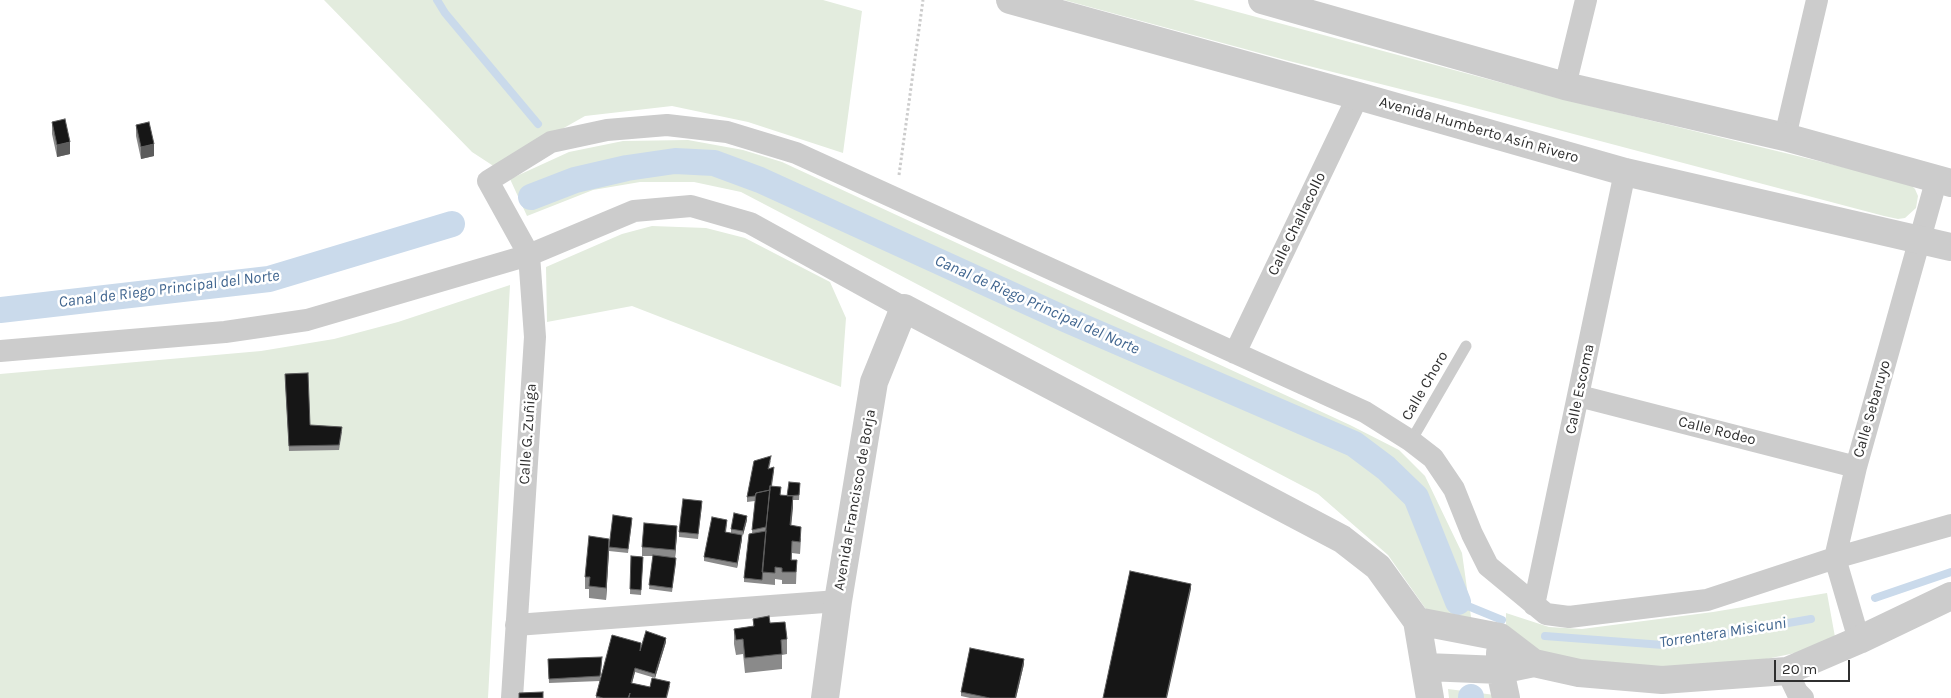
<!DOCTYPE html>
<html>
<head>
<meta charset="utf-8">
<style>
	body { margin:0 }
	#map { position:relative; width:1951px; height:698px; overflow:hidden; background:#fff; font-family:Karla,sans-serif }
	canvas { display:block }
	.scale { position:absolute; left:1774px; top:660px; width:76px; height:22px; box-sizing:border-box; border:2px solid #2f2f2f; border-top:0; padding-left:6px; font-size:15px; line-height:18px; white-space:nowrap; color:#2f2f2f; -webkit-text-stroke:4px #fff; paint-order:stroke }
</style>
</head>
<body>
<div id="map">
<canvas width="1951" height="698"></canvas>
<div class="scale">20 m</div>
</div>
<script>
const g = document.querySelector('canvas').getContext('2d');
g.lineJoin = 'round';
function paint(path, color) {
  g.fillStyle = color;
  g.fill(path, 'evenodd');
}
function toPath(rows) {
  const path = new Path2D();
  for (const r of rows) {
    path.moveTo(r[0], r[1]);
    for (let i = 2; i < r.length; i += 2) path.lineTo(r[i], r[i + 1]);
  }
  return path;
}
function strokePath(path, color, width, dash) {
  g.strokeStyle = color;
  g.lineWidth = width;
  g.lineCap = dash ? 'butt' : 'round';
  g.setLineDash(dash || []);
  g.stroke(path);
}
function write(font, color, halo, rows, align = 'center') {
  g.font = font + ' Karla,sans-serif';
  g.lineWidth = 5;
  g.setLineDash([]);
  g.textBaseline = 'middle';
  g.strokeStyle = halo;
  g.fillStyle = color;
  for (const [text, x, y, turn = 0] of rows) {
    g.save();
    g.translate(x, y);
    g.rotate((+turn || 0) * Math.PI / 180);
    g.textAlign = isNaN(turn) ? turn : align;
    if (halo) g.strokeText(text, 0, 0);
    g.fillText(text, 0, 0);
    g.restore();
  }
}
const green = toPath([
	[324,0,823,0,862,11,843,153,748,122,672,106,585,116,495,167,472,152],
	[1064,0,1193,0,1562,99,1909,183,1915,189,1918,196,1916,208,1905,218,1898,219,1884,216,1460,104,1289,61],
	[688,140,743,150,782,162,1350,425,1399,450,1425,476,1462,553,1472,624,1430,615,1388,555,1318,494,741,192,694,182,640,182,593,190,527,216,510,179,569,152,623,141],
	[652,226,706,228,745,238,830,282,846,318,841,387,632,306,547,322,546,267,622,234],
	[510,285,488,698,0,698,0,374,261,351,334,339,398,322],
	[1827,593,1835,637,1800,652,1747,663,1678,671,1550,657,1506,638,1506,613,1549,627,1582,629,1713,612],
	[1448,689,1495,695,1496,698,1449,698]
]);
const stream = toPath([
	[437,0,445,13,538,124],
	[1875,598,1951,572],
	[1458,602,1502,620],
	[1545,636,1663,645,1811,619]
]);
const canal = toPath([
	[531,197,575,180,627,168,675,161,714,163,760,180,1067,320,1354,444,1386,468,1416,497,1458,602],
	[0,310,269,279,452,224],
	[1471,697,1471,698]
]);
const path = toPath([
	[899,175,923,0]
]);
const service = toPath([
	[1411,441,1466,346]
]);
const minor = toPath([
	[1565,86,1586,0],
	[1785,137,1817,0],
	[0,351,225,332,307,320,529,255,634,211,691,206,750,223,904,308],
	[1235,353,1358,96],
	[1579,396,1856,467],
	[1534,605,1625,172],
	[516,625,838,601],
	[1859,640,1835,558,1856,467,1937,178],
	[1787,671,1797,692,1803,698],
	[512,698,535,337,529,255,488,181,551,142,607,130,667,125,727,132,796,153,1365,412,1411,441,1433,458,1454,489,1472,534,1488,566,1546,614,1569,617,1707,600,1835,558,1951,525]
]);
const tertiary = toPath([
	[1010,0,1358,96,1625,172,1951,247],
	[1262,0,1565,86,1785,137,1951,183],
	[1417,621,1500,637,1534,663,1579,673,1662,680,1787,671,1859,640,1951,596],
	[1500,653,1500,670,1506,698],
	[1426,667,1500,670,1534,663],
	[825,698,838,601,874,382,904,308,1342,539,1378,567,1417,621,1430,698]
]);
const wall = toPath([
	[52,122,70,154,57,157,52,134],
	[136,125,154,156,141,159,136,136],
	[285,379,310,425,342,432,339,450,289,451],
	[771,460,769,469,774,471,772,486,781,495,787,496,800,483,799,500,793,500,791,525,801,539,800,554,792,553,792,560,797,560,796,584,782,584,782,580,775,579,775,585,744,582,744,578,752,533,755,501,747,502,747,497],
	[702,505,698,539,679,537,679,532],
	[747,520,743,535,738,534,742,539,737,568,704,561,704,557,727,524,726,532,731,533,731,529],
	[632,522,628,553,609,551,609,547],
	[677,534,675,558,676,563,672,592,649,589,653,556,642,556,642,547],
	[609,551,606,600,589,598,589,589,585,589,585,577],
	[631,556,643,557,641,595,630,594],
	[753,619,787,639,787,654,782,655,782,669,745,673,743,654,736,655,734,644,734,629,753,626],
	[666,642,655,678,635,672,632,683,650,687,670,686,667,698,596,698,596,696,641,647],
	[548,659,602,661,600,681,549,683],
	[1024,664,1016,698,970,698,961,696,961,692]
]);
const shadedWall = toPath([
	[70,142,70,154,57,157,57,145],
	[154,144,154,156,141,159,141,147],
	[793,496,793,508,790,537,790,525],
	[747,516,747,520,743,535,743,531],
	[677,526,677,534,675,558,675,550],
	[742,535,742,539,737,568,737,563],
	[609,539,609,551,606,600,606,588],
	[1191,584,1191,589,1167,698,1166,698],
	[666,638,666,642,655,678,655,674],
	[1024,659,1024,664,1016,698,1015,698],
	[635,668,635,672,631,687,631,683]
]);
const building = toPath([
	[65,119,70,142,57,145,52,122,65,119],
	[149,122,154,144,141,147,136,125,149,122],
	[308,373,310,425,342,427,339,445,289,446,285,374,308,373],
	[771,456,768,469,774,467,771,486,770,486,770,490,756,493,755,496,747,497,754,461,771,456],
	[789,482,800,483,799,495,787,496,789,482],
	[770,486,781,487,780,495,793,496,790,525,801,527,800,542,792,541,791,560,797,560,796,572,782,572,782,568,775,567,775,573,762,572,770,486],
	[770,490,766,527,752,530,756,493,770,490],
	[683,499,702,501,698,534,679,532,683,499],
	[734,513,747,516,743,531,731,529,734,513],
	[613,515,632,518,628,549,609,547,613,515],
	[712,517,727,520,725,532,742,535,737,563,704,557,712,517],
	[644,523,677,526,675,550,642,547,644,523],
	[766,531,762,580,744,578,749,534,766,531],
	[589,536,609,539,606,588,589,586,590,577,585,577,589,536],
	[653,555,676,558,672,588,649,585,653,555],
	[631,556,643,557,641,590,630,589,631,556],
	[1130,571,1191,584,1166,698,1103,698,1130,571],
	[769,616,770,623,785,622,787,639,781,640,782,654,745,658,743,639,736,640,734,629,754,626,753,619,769,616],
	[646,631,666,638,655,674,635,668,631,683,650,687,652,678,670,682,666,698,629,698,630,693,628,698,603,698,596,696,612,635,641,643,640,651,646,631],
	[970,648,1024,659,1015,698,990,698,961,692,970,648],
	[602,657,600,676,549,679,548,659,602,657],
	[543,692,543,698,519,698,519,693,543,692]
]);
const streetNames = [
	["Avenida Humberto Asín Rivero",1479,130,16],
	["Calle Challacollo",1297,224,-64],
	["Calle Choro",1425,386,-60],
	["Calle Escoma",1580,389,-78],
	["Calle Sebaruyo",1872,409,-74],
	["Calle Rodeo",1717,431,14],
	["Calle G. Zuñiga",528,434,-86],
	["Avenida Francisco de Borja",855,500,-80]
];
const waterNames = [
	["Canal de Riego Principal del Norte",169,289,-7],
	["Canal de Riego Principal del Norte",1037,305,24],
	["Torrentera Misicuni",1723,633,-9]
];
paint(green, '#e3ecde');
strokePath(stream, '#cadaeb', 8);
strokePath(canal, '#cadaeb', 26);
strokePath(path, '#ccc', 3, [2.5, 2.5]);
strokePath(service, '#ccc', 11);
strokePath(minor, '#ccc', 22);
strokePath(tertiary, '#ccc', 28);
paint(wall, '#8a8a8a');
paint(shadedWall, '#5c5c5c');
paint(building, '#161616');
strokePath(building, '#5c5c5c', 1);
write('15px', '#2f2f2f', '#fff', streetNames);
write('italic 16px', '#40658f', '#fff', waterNames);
</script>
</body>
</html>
